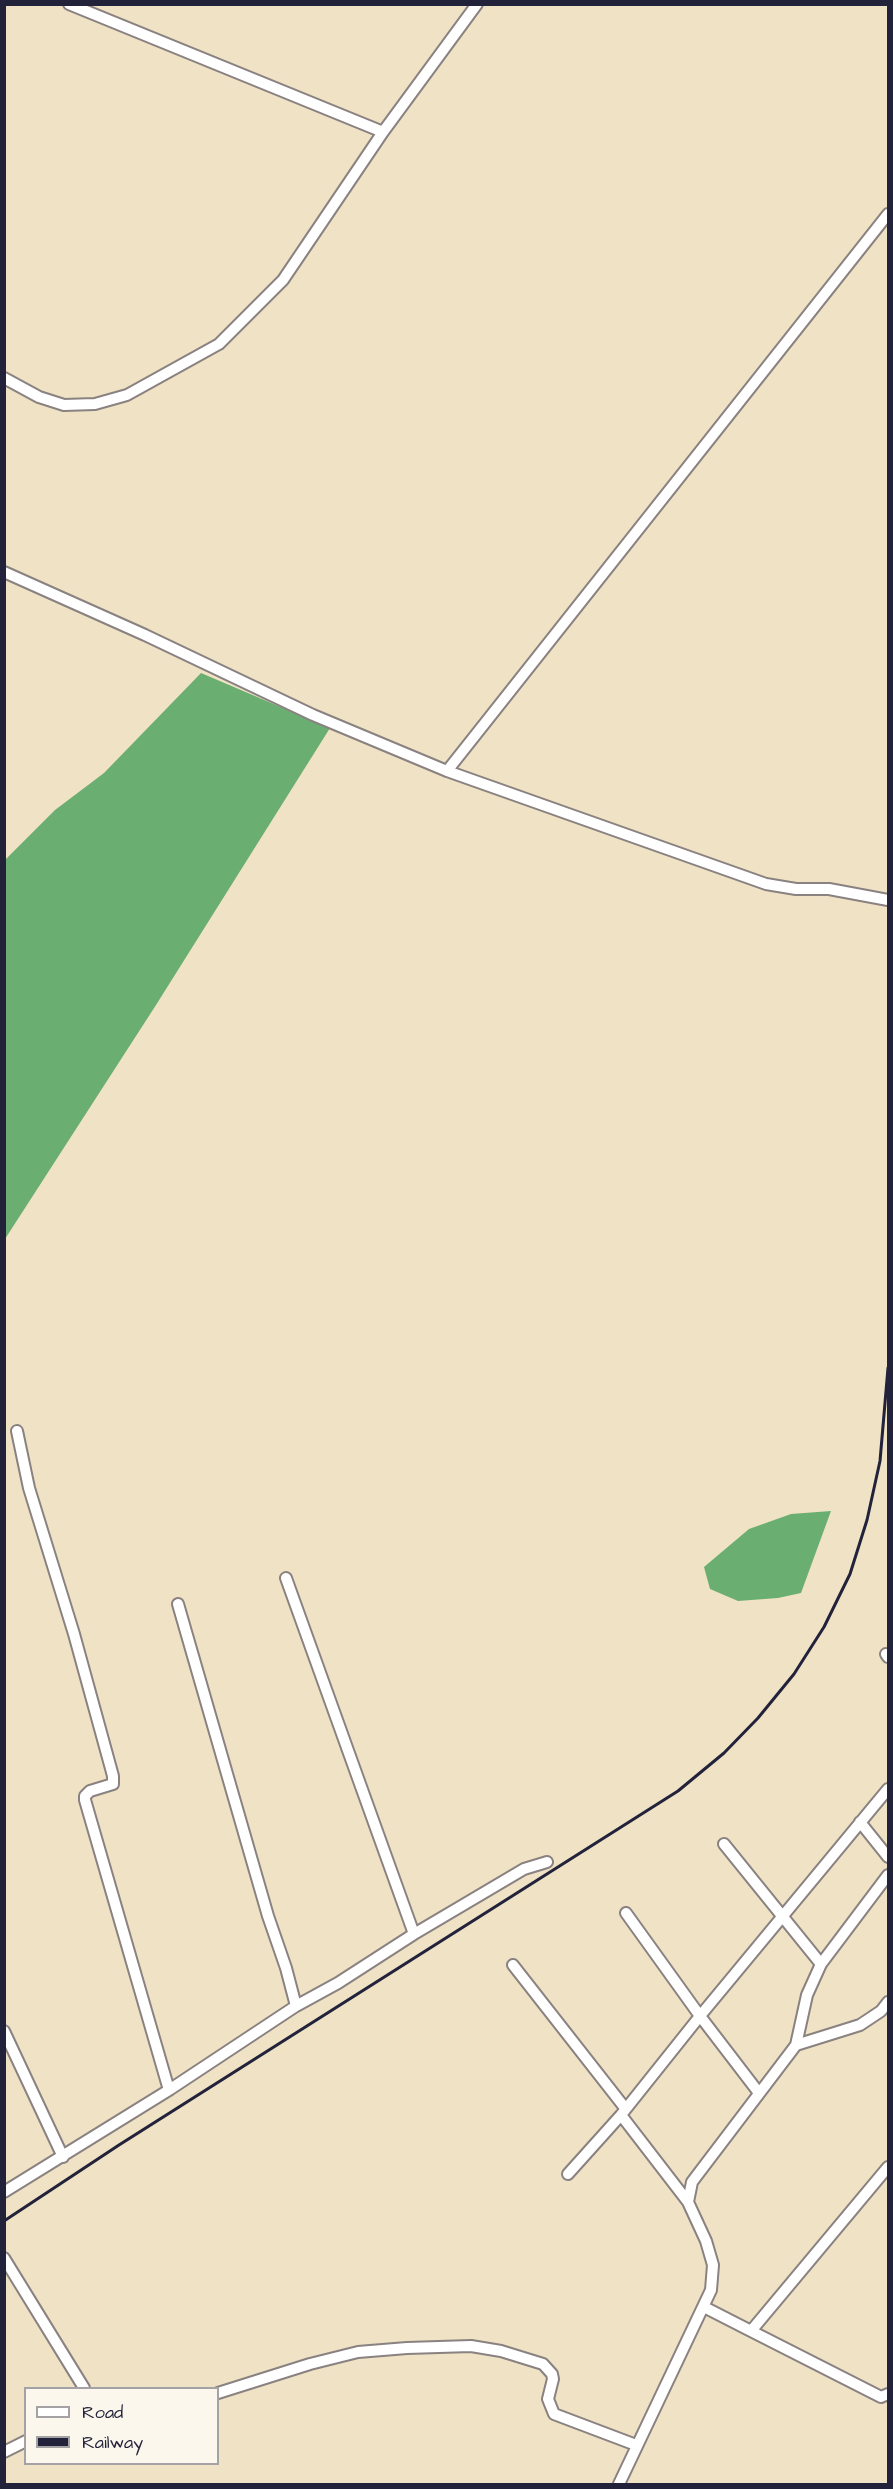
<!DOCTYPE html>
<html>
<head>
<meta charset="utf-8">
<style>
	body { margin:0 }
	#map { position:relative; width:893px; height:2489px; overflow:hidden; background:#f0e2c5; font-family:"Architects Daughter",sans-serif }
	canvas { display:block }
	.frame { position:absolute; inset:0; border:6px solid #22223b; pointer-events:none }
	.legend { position:absolute; left:24px; top:2387px; width:195px; height:78px; box-sizing:border-box; background:#fbf7ec; border:2px solid #a4a2a5; margin:0; padding:8px 10px; list-style:none; font-size:18px; color:#22223b }
	.legend li { display:flex; align-items:center; gap:12px; height:30px }
	.legend b { width:30px; border:2px solid #a4a2a5 }
</style>
</head>
<body>
<div id="map">
<canvas width="893" height="2489"></canvas>
<div class="frame"></div>
<ul class="legend">
<li><b style="height:8px;background:#fff"></b>Road</li>
<li><b style="height:8px;background:#22223b"></b>Railway</li>
</ul>
</div>
<script>
const g = document.querySelector('canvas').getContext('2d');
g.lineJoin = 'round';
function paint(path, color) {
  g.fillStyle = color;
  g.fill(path, 'evenodd');
}
function toPath(rows) {
  const path = new Path2D();
  for (const r of rows) {
    path.moveTo(r[0], r[1]);
    for (let i = 2; i < r.length; i += 2) path.lineTo(r[i], r[i + 1]);
  }
  return path;
}
function strokePath(path, color, width, dash) {
  g.strokeStyle = color;
  g.lineWidth = width;
  g.lineCap = dash ? 'butt' : 'round';
  g.setLineDash(dash || []);
  g.stroke(path);
}
const forest = toPath([
	[201,673,330,728,156,1005,5,1239,5,860,55,810,104,773],
	[831,1511,801,1593,778,1598,738,1601,710,1589,704,1567,749,1529,791,1514]
]);
const minor = toPath([
	[69,4,383,132],
	[4,378,39,397,64,405,95,404,127,395,219,344,283,280,383,132,477,4],
	[4,572,145,635,313,715,447,771,766,884,796,889,829,889,888,900],
	[447,771,888,214],
	[17,1431,29,1488,74,1634,113,1776,113,1784,90,1791,85,1796,85,1800,169,2090],
	[286,1578,414,1934],
	[178,1604,268,1916,286,1968,296,2006],
	[886,1654,888,1657],
	[860,1822,888,1857],
	[724,1844,821,1964],
	[626,1913,700,2016,759,2093],
	[513,1965,625,2108],
	[4,2031,63,2157],
	[796,2045,860,2025,881,2011,888,2002],
	[568,2174,621,2115,700,2016,888,1789],
	[4,2192,169,2090,296,2006,338,1983,414,1934,524,1869,547,1862],
	[688,2202,692,2182,796,2045,807,1995,821,1964,888,1875],
	[4,2258,84,2388],
	[704,2307,751,2331,888,2167],
	[751,2331,881,2397,888,2394],
	[218,2393,310,2364,358,2352,407,2348,471,2346,501,2351,543,2364,552,2374,553,2379,548,2399,554,2414,636,2445],
	[4,2452,26,2441],
	[619,2484,711,2290,713,2265,706,2241,688,2202,621,2115]
]);
const rail = toPath([
	[4,2221,119,2145,678,1791,724,1753,758,1718,794,1674,824,1627,850,1574,867,1520,880,1461,888,1368]
]);
paint(forest, '#6bae72');
strokePath(minor, '#898280', 14);
strokePath(minor, '#fff', 10);
strokePath(rail, '#22223b', 3);
</script>
</body>
</html>
